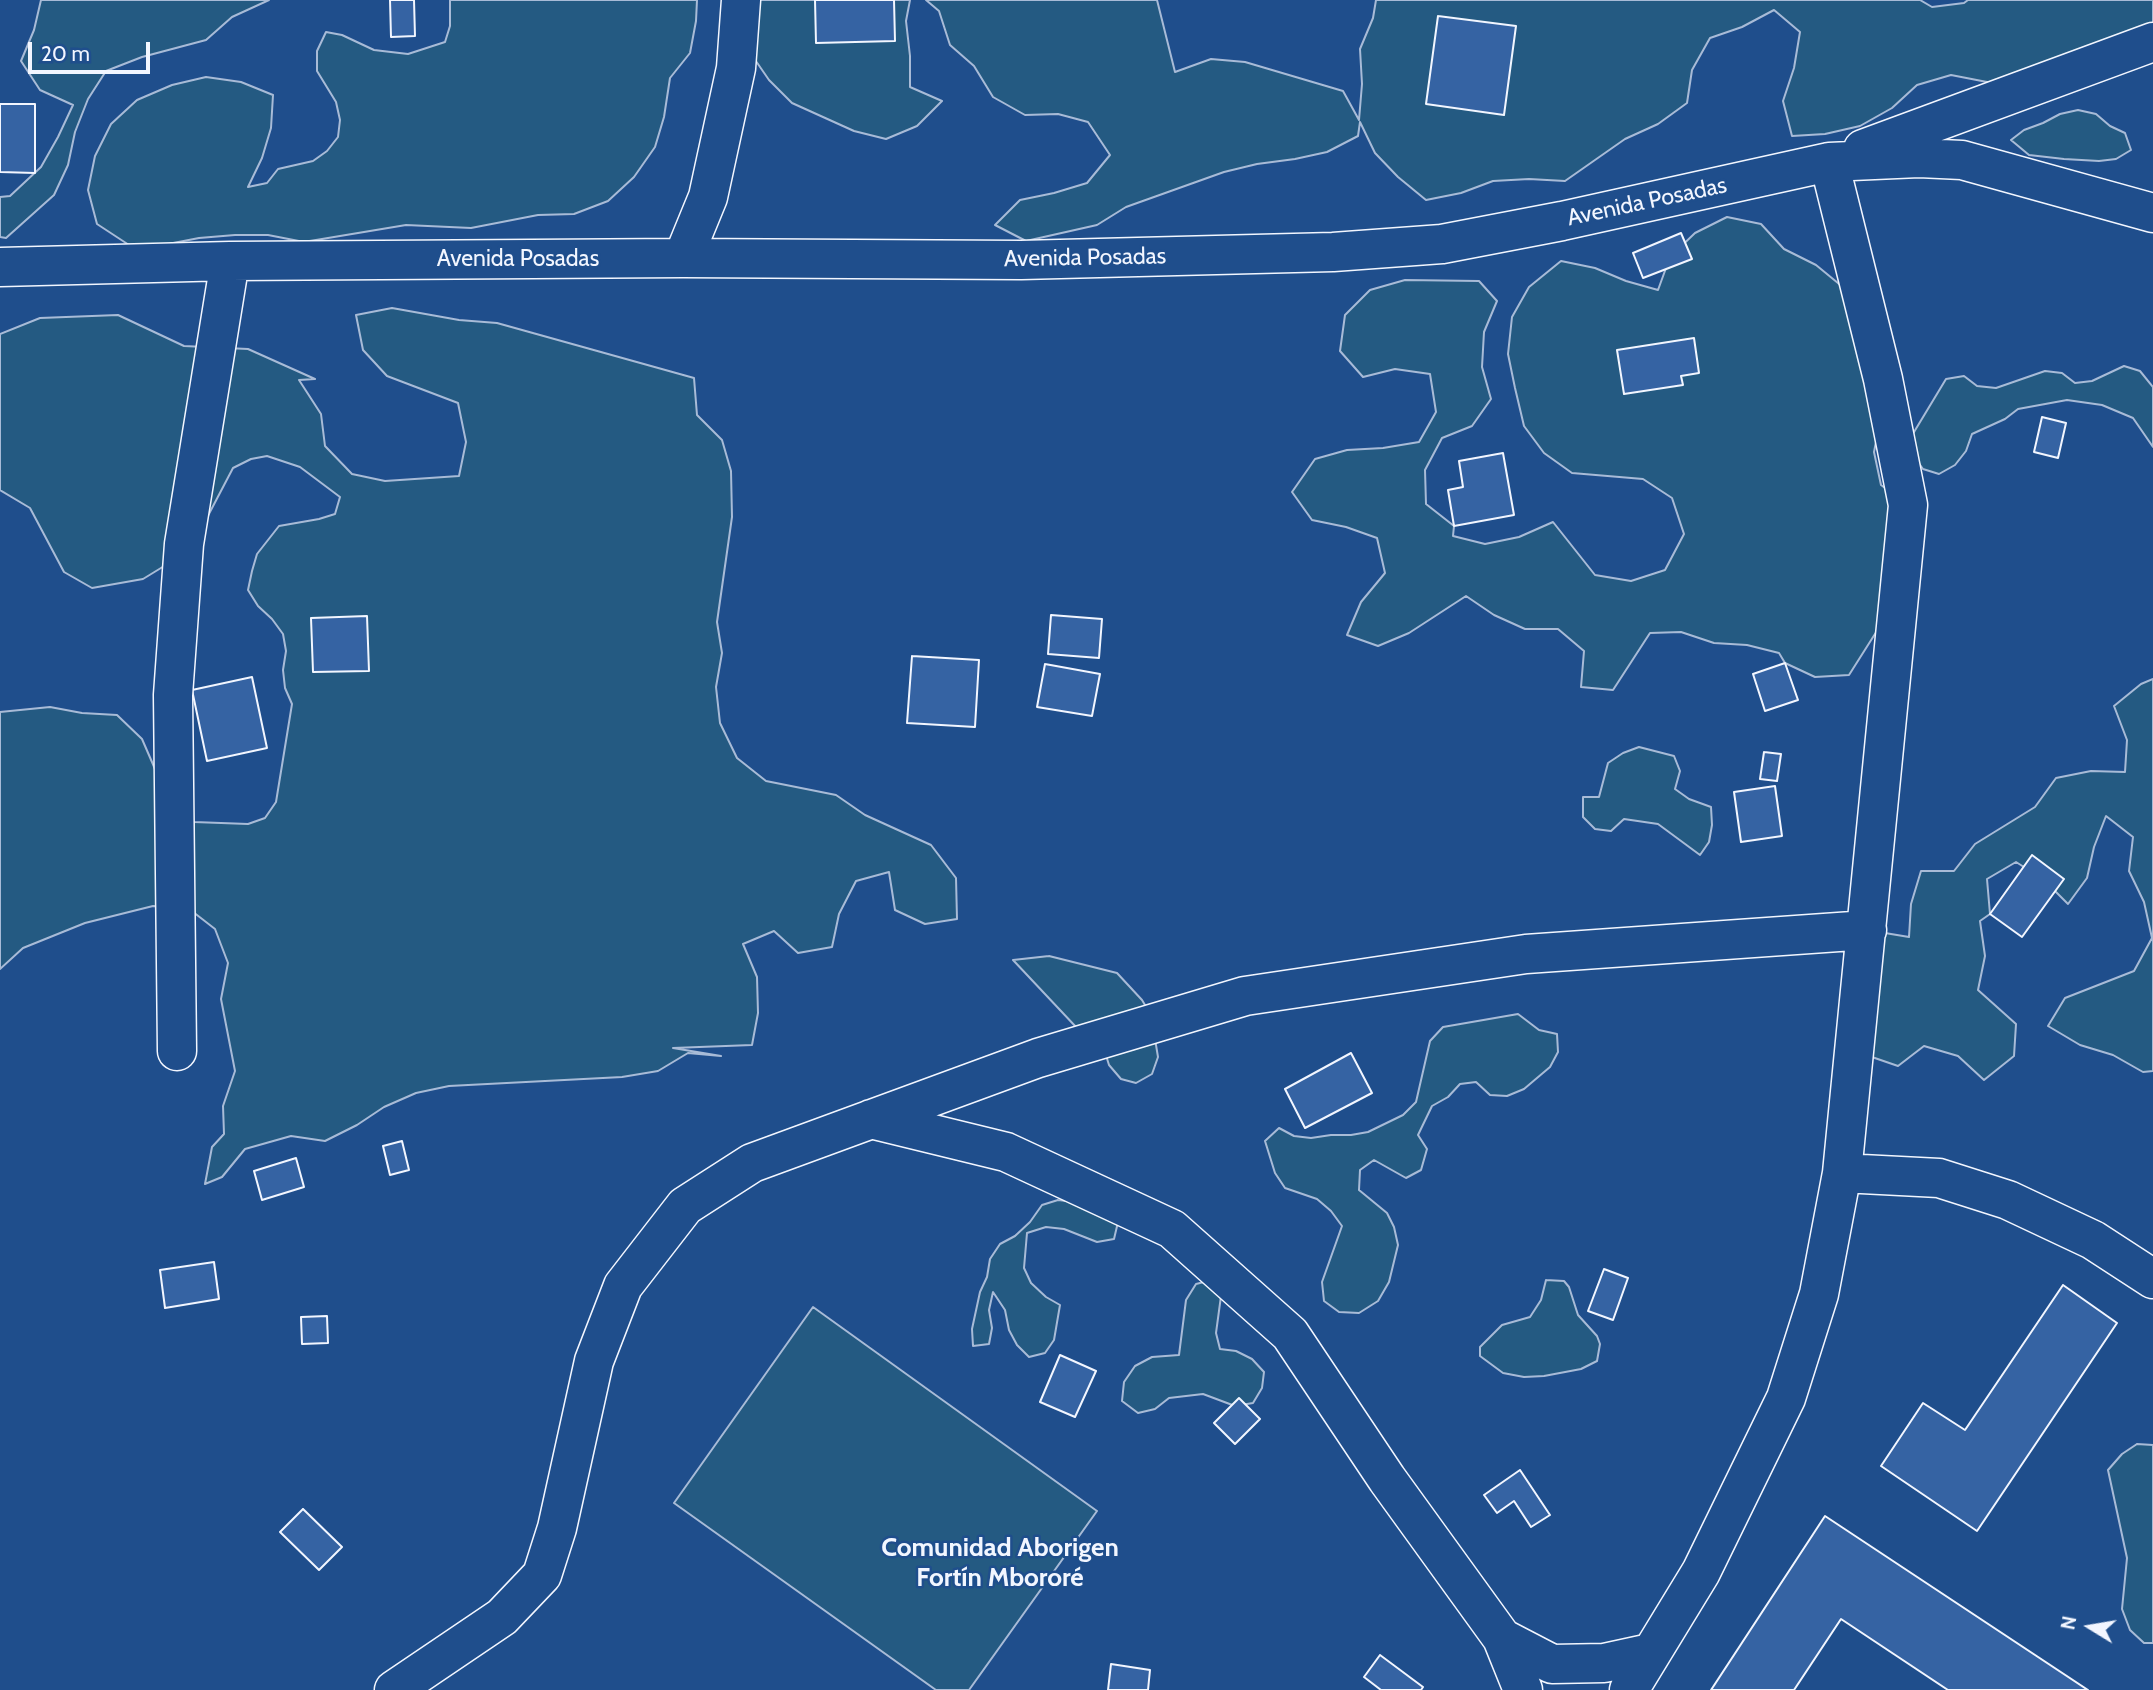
<!DOCTYPE html>
<html>
<head>
<meta charset="utf-8">
<style>
	body { margin:0 }
	#map { position:relative; width:2153px; height:1690px; overflow:hidden; background:#1f4e8c; font-family:Cabin,sans-serif }
	canvas { display:block }
	.north { position:absolute; left:2055px; top:1592px; width:70px; height:70px; -webkit-text-stroke:5px #1f4e8c; paint-order:stroke; rotate:281deg; font-size:19px; font-weight:700; line-height:28px; text-align:center; color:#f2f6ff }
	.north::after { content:''; display:block; margin:auto; width:24px; height:32px; background:#f2f6ff; clip-path:polygon(50% 0,100% 100%,50% 72%,0 100%) }
	.scale { position:absolute; left:28px; top:42px; width:122px; height:32px; box-sizing:border-box; border:4px solid #f2f6ff; border-top:0; padding-left:9px; font-size:21px; line-height:24px; white-space:nowrap; color:#f2f6ff; -webkit-text-stroke:5px #1f4e8c; paint-order:stroke }
</style>
</head>
<body>
<div id="map">
<canvas width="2153" height="1690"></canvas>
<div class="north">N</div>
<div class="scale">20 m</div>
</div>
<script>
const g = document.querySelector('canvas').getContext('2d');
g.lineJoin = 'round';
function paint(path, color) {
  g.fillStyle = color;
  g.fill(path, 'evenodd');
}
function toPath(rows) {
  const path = new Path2D();
  for (const r of rows) {
    path.moveTo(r[0], r[1]);
    for (let i = 2; i < r.length; i += 2) path.lineTo(r[i], r[i + 1]);
  }
  return path;
}
function strokePath(path, color, width, dash) {
  g.strokeStyle = color;
  g.lineWidth = width;
  g.lineCap = dash ? 'butt' : 'round';
  g.setLineDash(dash || []);
  g.stroke(path);
}
function write(font, color, halo, rows, align = 'center') {
  g.font = font + ' Cabin,sans-serif';
  g.lineWidth = 5;
  g.setLineDash([]);
  g.textBaseline = 'middle';
  g.strokeStyle = halo;
  g.fillStyle = color;
  for (const [text, x, y, turn = 0] of rows) {
    g.save();
    g.translate(x, y);
    g.rotate((+turn || 0) * Math.PI / 180);
    g.textAlign = isNaN(turn) ? turn : align;
    if (halo) g.strokeText(text, 0, 0);
    g.fillText(text, 0, 0);
    g.restore();
  }
}
const green = toPath([
	[41,0,269,0,232,17,206,40,142,57,106,71,88,99,75,132,68,165,54,195,6,238,0,237,0,197,10,196,41,167,58,137,73,105,40,90,21,61,34,30,41,0],
	[450,0,697,0,696,21,690,53,670,78,664,117,655,147,634,177,608,201,574,214,538,215,471,228,406,225,304,242,268,235,235,235,199,238,163,245,129,245,97,224,88,190,95,156,111,124,137,100,172,85,206,77,241,82,273,95,271,128,262,158,248,187,267,183,278,169,313,161,327,151,338,137,340,120,336,102,317,71,317,51,326,32,342,35,374,50,408,54,445,42,450,26,450,0],
	[751,0,910,0,906,21,910,56,910,87,942,101,917,126,886,139,854,131,792,103,769,80,749,51,751,0],
	[926,0,1157,0,1175,72,1211,59,1245,62,1343,91,1359,120,1362,84,1360,49,1373,18,1376,0,1920,0,1932,7,1964,3,1968,0,2153,0,2153,35,2021,82,1987,82,1951,75,1917,85,1892,108,1860,126,1825,134,1792,136,1783,101,1794,68,1800,32,1774,10,1742,27,1710,38,1692,70,1687,103,1658,124,1625,139,1565,181,1529,179,1493,181,1461,193,1426,200,1398,177,1375,153,1360,122,1358,136,1327,152,1295,159,1257,164,1224,172,1126,207,1097,225,1026,241,995,225,1020,200,1054,193,1087,183,1110,155,1088,122,1058,114,1025,115,993,97,974,66,950,45,939,11,926,0],
	[2078,110,2096,114,2110,126,2125,133,2131,150,2116,159,2099,161,2064,159,2029,155,2011,140,2024,130,2043,123,2060,114,2078,110],
	[1727,217,1761,224,1784,249,1816,265,1844,288,1882,412,1874,452,1881,485,1908,505,1887,615,1849,675,1815,677,1785,663,1779,653,1747,645,1714,643,1681,632,1650,633,1613,690,1581,687,1584,651,1558,629,1525,629,1494,615,1466,596,1409,633,1378,646,1347,635,1361,602,1385,573,1377,538,1346,527,1312,520,1292,492,1315,459,1347,450,1383,448,1419,442,1436,412,1430,374,1395,369,1363,377,1340,351,1345,315,1370,290,1405,280,1479,281,1497,301,1484,332,1482,367,1491,399,1472,426,1442,438,1425,470,1426,504,1454,526,1453,536,1485,544,1519,537,1553,522,1595,575,1631,581,1665,570,1684,534,1672,498,1643,479,1572,473,1544,453,1524,426,1515,388,1508,354,1512,317,1529,287,1561,261,1595,268,1626,281,1658,290,1670,257,1695,233,1727,217],
	[392,308,459,320,497,323,694,378,697,415,722,440,731,471,732,517,717,622,722,653,716,687,720,723,737,758,766,781,836,795,865,815,931,845,956,878,957,919,925,924,895,910,889,872,856,881,839,914,832,947,798,953,774,931,743,944,757,977,758,1013,752,1045,673,1048,721,1056,688,1053,658,1071,622,1077,449,1086,416,1093,384,1107,357,1125,325,1141,291,1136,245,1149,222,1177,205,1184,212,1147,224,1134,223,1106,235,1071,221,999,228,963,215,929,188,908,153,906,85,923,23,948,0,969,0,712,50,707,82,713,117,715,142,739,155,769,194,822,248,824,265,818,276,802,292,704,285,688,283,670,286,651,283,634,272,619,258,606,248,590,252,571,257,554,279,526,319,519,335,514,340,497,300,467,267,456,251,459,233,468,200,531,174,560,143,579,92,588,64,572,30,508,0,490,0,334,40,318,118,315,184,346,248,349,315,379,299,380,321,414,325,446,352,474,385,481,459,476,466,442,458,403,387,376,363,350,356,315,392,308],
	[2124,366,2140,371,2153,387,2153,447,2133,418,2102,405,2067,400,2018,409,2005,419,1972,434,1966,451,1955,465,1939,474,1923,469,1913,455,1911,437,1946,379,1964,376,1977,386,1996,388,2045,371,2062,373,2075,383,2092,381,2124,366],
	[2153,679,2153,1071,2143,1072,2113,1055,2080,1045,2048,1026,2065,998,2134,971,2152,938,2144,902,2129,871,2133,837,2106,816,2094,847,2087,878,2068,904,2043,879,2016,862,1987,879,1990,914,1980,921,1985,956,1978,990,2016,1024,2014,1056,1984,1080,1958,1056,1924,1046,1898,1066,1869,1056,1867,930,1909,937,1911,904,1921,871,1954,871,1975,844,2035,807,2056,778,2091,771,2125,772,2127,740,2114,706,2141,684,2153,679],
	[1639,747,1674,756,1680,771,1675,789,1689,799,1711,807,1712,825,1709,842,1700,855,1658,824,1624,819,1611,831,1595,829,1583,817,1583,797,1599,797,1608,763,1623,753,1639,747],
	[1049,956,1117,973,1142,1000,1151,1015,1158,1057,1152,1074,1136,1083,1121,1079,1109,1065,1104,1049,1076,1027,1013,960,1049,956],
	[1518,1014,1539,1030,1557,1034,1558,1052,1550,1067,1524,1089,1507,1096,1490,1095,1476,1082,1460,1084,1448,1097,1432,1106,1418,1135,1427,1149,1421,1170,1406,1178,1374,1160,1360,1170,1359,1190,1387,1213,1394,1227,1398,1245,1389,1282,1378,1301,1359,1313,1339,1312,1324,1301,1322,1282,1342,1226,1331,1211,1317,1199,1285,1188,1275,1173,1265,1141,1279,1128,1294,1136,1311,1138,1331,1135,1351,1135,1368,1132,1403,1115,1416,1102,1430,1041,1443,1027,1518,1014],
	[1058,1200,1075,1202,1118,1222,1114,1239,1097,1242,1064,1229,1046,1227,1027,1233,1024,1268,1031,1283,1046,1297,1060,1305,1054,1340,1045,1353,1029,1357,1017,1345,1009,1330,1005,1310,993,1292,989,1310,992,1328,989,1344,973,1346,972,1329,980,1292,987,1277,990,1259,1000,1244,1015,1236,1030,1222,1042,1205,1058,1200],
	[1212,1280,1221,1296,1216,1333,1220,1349,1236,1351,1252,1359,1264,1372,1262,1388,1253,1403,1235,1406,1203,1394,1169,1398,1155,1409,1138,1413,1122,1401,1124,1382,1135,1366,1152,1357,1179,1355,1186,1300,1196,1284,1212,1280],
	[1546,1280,1564,1281,1569,1287,1578,1315,1597,1336,1600,1344,1597,1361,1581,1369,1544,1376,1524,1377,1503,1373,1480,1356,1480,1347,1502,1325,1530,1317,1541,1300,1546,1280],
	[813,1307,1097,1511,969,1690,936,1690,674,1503,813,1307],
	[2137,1444,2153,1445,2153,1643,2144,1643,2130,1630,2122,1609,2127,1558,2108,1470,2122,1454,2137,1444]
]);
const building = toPath([
	[390,0,414,0,415,36,391,37,390,0],
	[815,0,894,0,895,41,816,43,815,0],
	[1438,16,1516,26,1504,115,1426,104,1438,16],
	[0,104,35,104,35,173,0,172,0,104],
	[1681,233,1692,259,1643,278,1633,253,1681,233],
	[1694,338,1699,373,1681,376,1683,385,1624,394,1617,350,1694,338],
	[2042,417,2066,423,2058,458,2034,452,2042,417],
	[1503,453,1514,515,1454,526,1448,490,1463,487,1459,461,1503,453],
	[1051,615,1102,619,1099,658,1048,654,1051,615],
	[367,616,369,671,313,672,311,618,367,616],
	[912,656,979,660,975,727,907,723,912,656],
	[1785,663,1798,700,1765,711,1753,674,1785,663],
	[1045,664,1100,674,1092,716,1037,707,1045,664],
	[252,677,267,748,207,761,192,690,252,677],
	[1764,752,1781,754,1777,781,1760,779,1764,752],
	[1775,786,1782,836,1741,842,1734,792,1775,786],
	[2032,855,2064,879,2022,937,1990,914,2032,855],
	[1351,1053,1372,1093,1305,1128,1285,1089,1351,1053],
	[402,1141,409,1170,390,1175,383,1146,402,1141],
	[296,1158,304,1187,262,1200,254,1171,296,1158],
	[214,1262,219,1299,165,1308,160,1270,214,1262],
	[1604,1269,1628,1278,1613,1320,1588,1311,1604,1269],
	[2063,1285,2117,1323,1977,1531,1881,1466,1923,1403,1965,1430,2063,1285],
	[327,1316,328,1343,302,1344,301,1317,327,1316],
	[1060,1355,1096,1371,1075,1417,1040,1402,1060,1355],
	[1239,1398,1260,1419,1235,1444,1214,1423,1239,1398],
	[1520,1470,1550,1515,1531,1527,1514,1501,1497,1513,1484,1495,1520,1470],
	[303,1509,342,1547,319,1570,280,1532,303,1509],
	[1825,1516,2088,1690,1948,1690,1841,1619,1794,1690,1711,1690,1825,1516],
	[1380,1655,1423,1687,1421,1690,1381,1690,1364,1677,1380,1655],
	[1111,1664,1150,1670,1148,1690,1108,1690,1111,1664]
]);
const minor = toPath([
	[1863,149,2153,42],
	[683,258,708,197,736,68,741,0],
	[0,267,230,261,683,258,1021,260,1333,252,1442,244,1562,221,1829,162,1919,158,1962,160,2153,213],
	[177,1051,173,695,184,544,230,261],
	[871,1119,1006,1152,1172,1229,1290,1334,1387,1479,1502,1638,1552,1664,1604,1663,1650,1653],
	[1842,1173,1939,1178,2008,1200,2093,1240,2153,1279],
	[1502,1638,1523,1690],
	[394,1690,502,1617,542,1575,557,1528,594,1361,623,1286,685,1206,752,1163,1038,1058,1245,996,1526,954,1867,930],
	[1629,1690,1701,1572,1786,1398,1819,1294,1842,1173,1908,505,1883,379,1829,162]
]);
const streetNames = [
	["Avenida Posadas",1647,202,-12],
	["Avenida Posadas",1085,258,-1],
	["Avenida Posadas",518,259]
];
const quarterNames = [
	["Comunidad Aborigen",1000,1548],
	["Fortín Mbororé",1000,1578]
];
paint(green, '#245a82');
strokePath(green, '#a8bbd7', 2);
paint(building, '#3563a3');
strokePath(building, '#f2f6ff', 2);
strokePath(minor, '#f2f6ff', 41);
strokePath(minor, '#1f4e8c', 38);
write('23px', '#f2f6ff', '#1f4e8c', streetNames);
write('bold 26px', '#f2f6ff', '#1f4e8c', quarterNames);
</script>
</body>
</html>
